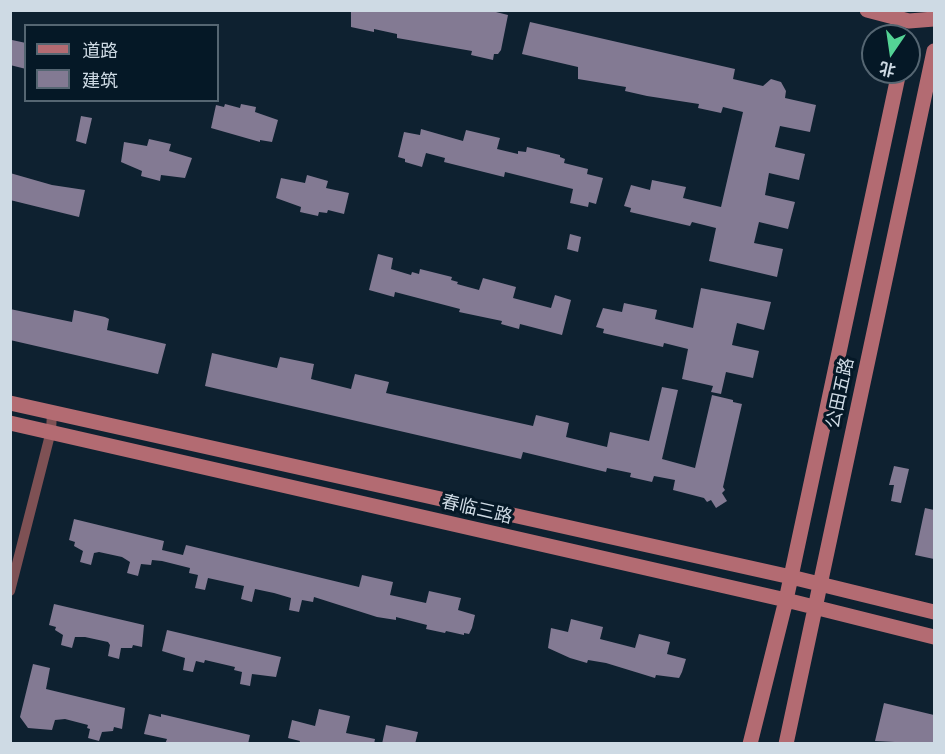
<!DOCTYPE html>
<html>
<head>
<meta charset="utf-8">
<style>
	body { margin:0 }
	#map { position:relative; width:945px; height:754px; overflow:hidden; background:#0e2130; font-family:"Exo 2","Noto Sans SC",sans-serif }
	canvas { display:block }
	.frame { position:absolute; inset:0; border:12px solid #cedae4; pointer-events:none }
	.legend { position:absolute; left:24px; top:24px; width:195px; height:78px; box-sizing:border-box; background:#051826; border:2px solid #556672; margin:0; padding:8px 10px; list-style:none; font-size:18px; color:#cedae4 }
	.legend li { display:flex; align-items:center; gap:12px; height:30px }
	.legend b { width:30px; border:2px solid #556672 }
	.north { position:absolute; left:861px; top:24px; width:60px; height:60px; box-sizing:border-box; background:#051826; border:2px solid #556672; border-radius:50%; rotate:193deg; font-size:16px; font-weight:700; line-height:24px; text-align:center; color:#cedae4 }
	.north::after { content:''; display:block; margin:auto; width:21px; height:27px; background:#54d395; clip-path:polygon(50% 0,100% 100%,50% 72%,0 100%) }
</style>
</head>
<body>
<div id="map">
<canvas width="945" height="754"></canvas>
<div class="frame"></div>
<ul class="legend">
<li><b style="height:8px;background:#b36b72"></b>道路</li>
<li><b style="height:16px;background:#837a93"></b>建筑</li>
</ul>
<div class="north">北</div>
</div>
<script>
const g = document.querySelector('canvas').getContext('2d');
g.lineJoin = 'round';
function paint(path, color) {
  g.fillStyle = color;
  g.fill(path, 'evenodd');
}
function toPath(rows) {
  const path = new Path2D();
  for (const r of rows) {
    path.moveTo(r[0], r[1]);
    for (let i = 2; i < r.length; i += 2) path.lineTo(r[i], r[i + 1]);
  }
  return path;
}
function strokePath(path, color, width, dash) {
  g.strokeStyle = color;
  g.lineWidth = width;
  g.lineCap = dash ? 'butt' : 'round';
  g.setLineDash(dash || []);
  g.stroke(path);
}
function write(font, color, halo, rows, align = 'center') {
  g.font = font + ' "Exo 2","Noto Sans SC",sans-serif';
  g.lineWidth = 6;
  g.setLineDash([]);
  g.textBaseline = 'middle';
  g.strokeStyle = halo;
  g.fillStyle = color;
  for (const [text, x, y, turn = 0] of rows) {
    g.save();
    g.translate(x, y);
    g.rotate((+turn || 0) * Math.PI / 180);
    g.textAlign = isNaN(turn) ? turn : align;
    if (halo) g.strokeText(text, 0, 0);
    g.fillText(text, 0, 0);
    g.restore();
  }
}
const building = toPath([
	[351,10,488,10,508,15,501,50,498,54,494,54,493,60,471,55,472,51,397,38,397,34,374,29,374,32,351,27],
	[530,22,735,69,733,79,763,86,771,79,781,82,786,91,785,98,816,105,810,132,780,126,775,147,805,154,799,180,769,173,765,195,795,202,788,229,759,222,754,243,783,249,777,277,709,261,716,228,692,222,690,226,630,212,631,208,624,206,631,185,650,190,652,180,686,187,683,198,721,207,743,112,723,107,721,113,698,108,699,104,647,96,625,91,626,87,578,79,578,67,522,54],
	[12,40,26,43,26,69,10,65],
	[225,104,240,108,241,104,256,107,255,112,278,120,272,142,260,140,260,142,211,128,216,105,224,107],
	[81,116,92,118,86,144,76,141],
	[421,129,463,141,466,130,500,138,497,149,518,154,518,151,526,152,527,147,560,155,560,157,565,159,564,163,588,169,587,174,603,178,596,204,589,202,588,207,570,203,573,189,505,172,504,177,444,162,445,158,426,153,422,167,405,162,405,159,398,157,404,132,420,135],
	[149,139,171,144,169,151,192,158,185,178,161,175,160,181,141,176,142,171,121,162,124,142,147,146],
	[10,173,52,185,85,190,79,217,10,200],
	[307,175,328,181,326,188,349,193,344,214,328,210,327,213,319,212,318,216,300,212,301,207,276,198,281,178,305,183],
	[570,234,581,237,578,252,567,249],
	[378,254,393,258,391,269,411,275,412,272,419,274,420,269,452,277,451,280,458,282,457,284,479,290,483,278,516,287,513,298,551,308,555,295,571,300,562,335,520,324,519,329,501,324,502,321,459,312,460,309,395,292,394,297,369,290],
	[701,288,771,302,764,330,737,323,732,345,759,351,753,378,726,372,721,394,711,392,713,386,682,379,688,349,664,343,663,347,603,333,604,329,596,327,603,308,622,312,624,303,657,310,655,319,693,328],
	[10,309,72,322,74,310,105,317,109,319,107,330,166,344,158,374,10,340],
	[212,353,277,368,280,357,314,364,311,379,351,389,355,374,389,382,386,393,533,426,536,415,569,423,566,437,607,447,610,432,649,441,662,387,678,390,662,459,695,468,712,395,733,400,733,402,742,404,723,487,725,490,722,493,727,501,716,508,711,500,707,502,704,498,673,490,675,480,654,476,652,482,630,477,631,473,607,468,606,472,523,452,521,459,205,386],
	[894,466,909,469,901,503,891,501,894,485,889,485],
	[925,508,934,510,934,559,915,555],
	[74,519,164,541,162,550,183,555,186,545,359,587,362,575,393,582,390,595,426,603,429,591,461,598,458,610,475,615,472,628,469,634,464,633,464,635,446,631,445,633,426,629,427,625,396,617,396,620,377,617,314,597,313,602,302,600,299,612,289,610,291,598,274,593,255,589,252,602,241,599,244,586,208,578,205,590,195,588,198,575,189,573,190,568,162,561,152,560,151,565,141,564,138,576,127,573,130,562,122,557,99,552,94,553,91,565,80,562,83,551,74,546,75,542,69,540],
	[54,604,144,625,142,647,133,645,132,648,121,648,119,659,108,656,110,645,108,642,85,637,75,637,72,648,61,645,63,635,55,630,56,627,49,625],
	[571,619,603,627,600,639,635,648,639,634,670,642,667,654,686,659,682,672,679,678,656,675,655,678,606,663,588,660,587,663,570,658,548,648,551,628,568,632],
	[167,630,281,657,276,677,252,674,250,686,240,684,242,672,234,670,235,667,205,660,204,663,196,661,193,672,183,670,185,658,162,651],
	[33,664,50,668,46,689,125,708,122,729,114,727,113,731,102,732,99,741,88,738,90,729,87,728,88,725,65,719,55,720,52,730,28,728,20,717],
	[884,703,934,715,934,744,875,741],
	[319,709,350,716,346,733,375,739,374,744,299,744,300,741,288,738,292,720,315,726],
	[149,714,161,717,161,714,250,735,248,744,165,744,167,739,144,734],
	[386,725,418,732,415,744,382,744]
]);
const street = toPath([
	[10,591,51,431,52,413]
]);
const secondary = toPath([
	[867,10,909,21,934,19],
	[10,403,791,577,934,612],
	[10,423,786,600,934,637],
	[750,744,786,600,899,72],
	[786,744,934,51]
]);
const streetNames = [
	["公田五路",840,393,-78],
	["春临三路",477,509,13]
];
paint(building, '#837a93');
strokePath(street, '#7e5154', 10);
strokePath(secondary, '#b36b72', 15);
write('18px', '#cedae4', '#051826', streetNames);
</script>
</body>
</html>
